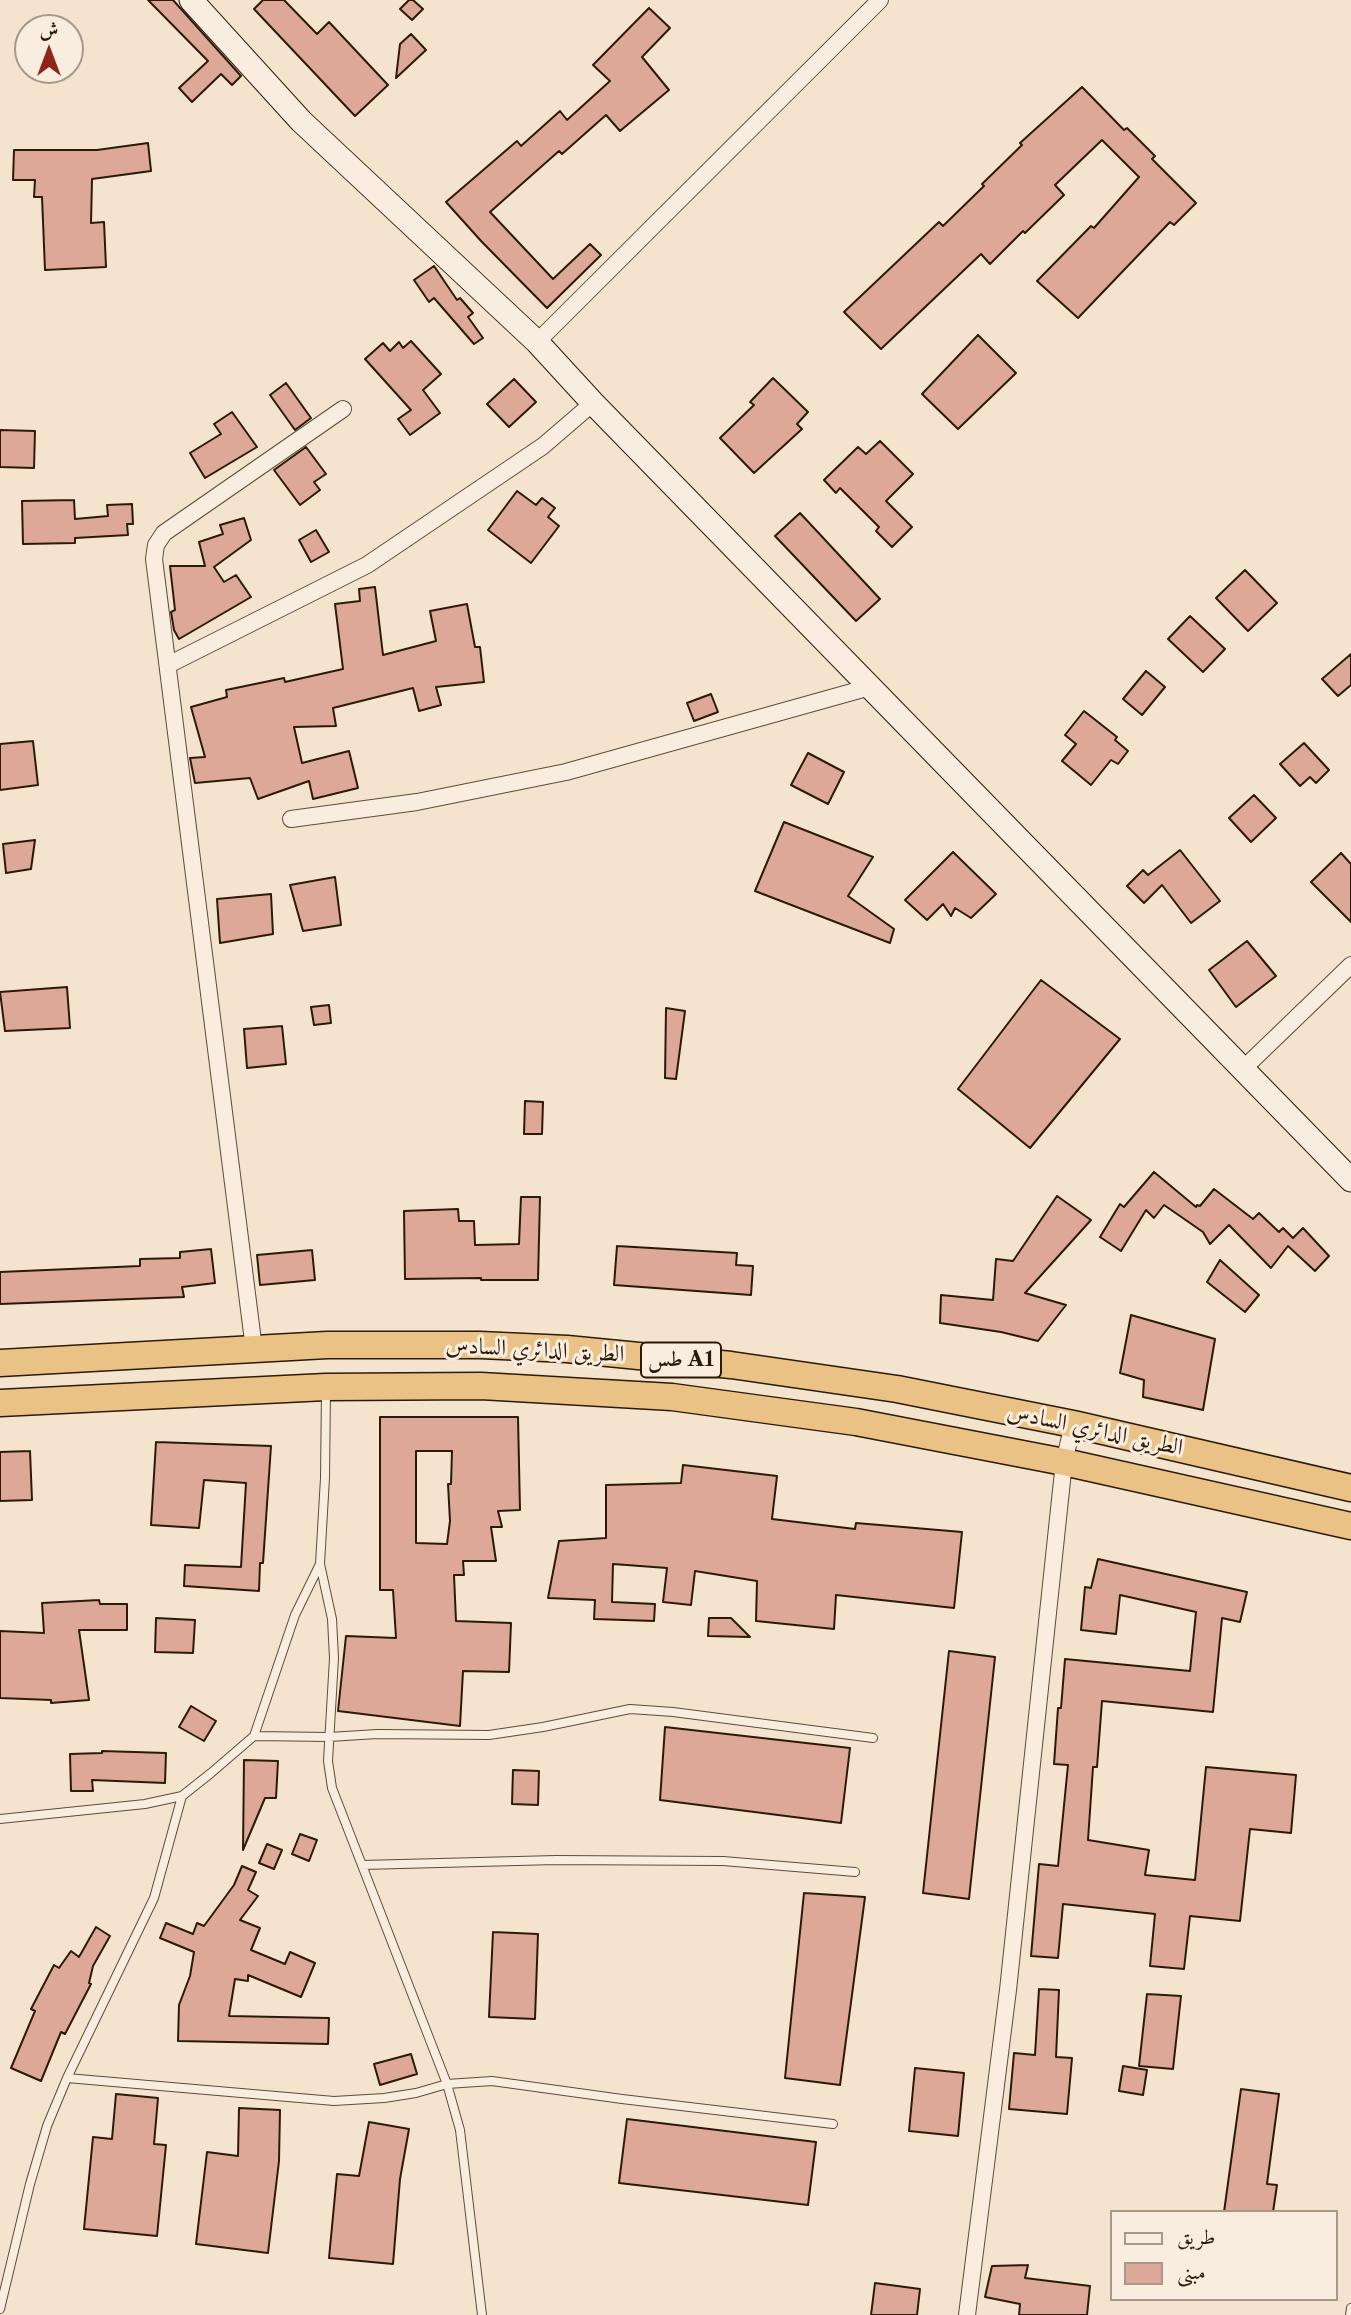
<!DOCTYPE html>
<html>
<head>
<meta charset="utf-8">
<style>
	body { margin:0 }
	#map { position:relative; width:1351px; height:2315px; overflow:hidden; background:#f4e4cd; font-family:"Libre Caslon Text",Amiri,serif }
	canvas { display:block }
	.legend { position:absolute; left:1110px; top:2210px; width:228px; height:91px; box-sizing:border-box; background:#f8edde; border:2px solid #a69988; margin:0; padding:9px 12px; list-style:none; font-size:21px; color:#2c1a08 }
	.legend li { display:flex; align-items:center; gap:14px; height:35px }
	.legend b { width:35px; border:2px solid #a69988 }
	.north { position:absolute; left:14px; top:14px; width:70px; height:70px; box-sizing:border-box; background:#f8edde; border:2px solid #a69988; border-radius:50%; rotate:0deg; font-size:19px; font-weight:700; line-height:28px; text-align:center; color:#2c1a08 }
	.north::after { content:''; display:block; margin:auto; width:24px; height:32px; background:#8f2418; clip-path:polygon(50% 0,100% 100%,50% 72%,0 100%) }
</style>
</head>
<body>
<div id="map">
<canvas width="1351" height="2315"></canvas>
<ul class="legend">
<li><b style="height:9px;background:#f8edde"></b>طريق</li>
<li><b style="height:19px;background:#dea898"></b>مبنى</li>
</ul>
<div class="north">ش</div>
</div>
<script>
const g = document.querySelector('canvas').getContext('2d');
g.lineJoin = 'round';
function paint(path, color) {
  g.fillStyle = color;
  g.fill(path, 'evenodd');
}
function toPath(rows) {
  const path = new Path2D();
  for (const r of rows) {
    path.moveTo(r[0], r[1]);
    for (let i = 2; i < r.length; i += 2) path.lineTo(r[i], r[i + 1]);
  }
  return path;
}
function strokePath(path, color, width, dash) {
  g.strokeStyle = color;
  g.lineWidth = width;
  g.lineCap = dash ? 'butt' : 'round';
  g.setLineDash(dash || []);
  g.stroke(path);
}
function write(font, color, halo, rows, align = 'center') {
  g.font = font + ' "Libre Caslon Text",Amiri,serif';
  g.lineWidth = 6;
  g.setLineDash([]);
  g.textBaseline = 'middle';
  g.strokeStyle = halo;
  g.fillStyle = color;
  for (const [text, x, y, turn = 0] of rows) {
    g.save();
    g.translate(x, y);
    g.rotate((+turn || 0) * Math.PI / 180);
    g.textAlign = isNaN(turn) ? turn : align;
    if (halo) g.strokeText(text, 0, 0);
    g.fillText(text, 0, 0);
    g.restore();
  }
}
const building = toPath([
	[148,0,173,0,241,76,232,85,221,74,192,102,179,88,208,61,148,0],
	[263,0,284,0,317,34,329,22,388,85,355,116,254,9,263,0],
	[409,0,413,0,423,9,412,20,400,9,409,0],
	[649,8,670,28,642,57,669,90,620,131,606,115,562,154,559,151,490,212,553,279,590,244,601,255,547,308,482,242,446,202,517,141,521,146,560,111,567,120,610,81,593,65,649,8],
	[411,34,426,50,396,78,400,44,411,34],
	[1082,87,1124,130,1127,128,1155,156,1152,159,1196,203,1174,225,1170,222,1078,318,1037,281,1091,226,1094,228,1139,177,1102,140,1055,185,1064,195,1025,233,1023,231,990,264,981,254,881,349,844,312,939,222,943,226,984,186,982,184,1022,145,1020,143,1082,87],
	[148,143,151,171,92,179,91,223,104,222,106,267,45,270,42,197,34,197,35,180,13,180,14,150,97,150,148,143],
	[434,266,457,300,460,298,473,313,468,317,483,338,474,344,434,298,429,302,414,280,434,266],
	[978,335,1016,373,958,429,922,394,978,335],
	[411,341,441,374,423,390,440,413,410,435,398,419,411,410,365,359,383,343,390,351,399,342,403,348,411,341],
	[773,378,808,412,797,424,802,429,754,473,720,438,754,405,750,402,773,378],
	[514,379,536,402,509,427,487,404,514,379],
	[286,383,311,418,295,430,270,395,286,383],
	[232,412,257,447,205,478,190,453,221,434,214,424,232,412],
	[0,430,35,431,34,468,0,467,0,430],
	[880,441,913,474,886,501,912,527,892,547,876,531,879,527,840,488,836,493,824,480,858,447,866,454,880,441],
	[306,447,326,474,314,482,320,490,300,505,274,470,306,447],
	[517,491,536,505,542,498,555,508,548,517,559,526,531,563,488,530,517,491],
	[74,500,75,519,108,516,107,505,132,504,133,524,127,524,128,535,75,538,75,543,23,544,22,501,74,500],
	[800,513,880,599,856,621,775,536,800,513],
	[244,518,251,540,214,567,224,582,236,575,251,597,179,639,174,630,171,612,175,610,170,566,205,566,199,542,223,534,220,525,244,518],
	[316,530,329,552,311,562,299,540,316,530],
	[1245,570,1277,603,1248,631,1216,598,1245,570],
	[375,587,383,655,436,641,430,611,467,604,475,647,480,647,484,682,436,687,441,705,419,711,413,688,333,708,336,726,294,727,302,763,349,751,358,788,313,799,309,781,258,799,250,778,195,783,190,758,205,757,191,707,227,697,226,690,284,678,285,682,343,669,335,604,360,601,359,589,375,587],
	[1190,616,1225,649,1203,672,1168,639,1190,616],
	[1351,654,1351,685,1338,696,1322,679,1351,654],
	[1146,671,1165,687,1142,715,1123,699,1146,671],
	[711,694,718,712,694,721,687,703,711,694],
	[1084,711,1117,737,1115,740,1128,751,1118,764,1111,760,1091,785,1062,761,1076,744,1065,735,1084,711],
	[33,741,38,785,0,790,0,744,33,741],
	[1304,743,1329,770,1316,783,1310,777,1300,786,1280,764,1304,743],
	[808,753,844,772,828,804,791,785,808,753],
	[1254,795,1276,818,1251,842,1229,818,1254,795],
	[784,822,873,857,848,896,894,929,890,943,755,891,784,822],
	[35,840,31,869,6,873,3,844,35,840],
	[1180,850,1220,901,1191,923,1162,885,1144,903,1127,886,1143,870,1148,875,1180,850],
	[953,852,996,894,971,918,955,908,951,916,943,904,927,920,905,900,953,852],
	[1341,853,1351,864,1351,922,1311,882,1341,853],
	[335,877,341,925,303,931,290,885,335,877],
	[271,894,273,934,220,943,217,899,271,894],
	[1247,941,1276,976,1236,1007,1209,970,1247,941],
	[1041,980,1120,1039,1030,1148,958,1089,1041,980],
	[67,987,70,1028,5,1031,0,992,67,987],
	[329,1005,331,1023,314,1025,311,1007,329,1005],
	[666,1008,685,1011,676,1079,665,1078,666,1008],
	[282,1026,286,1064,247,1068,244,1029,282,1026],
	[525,1101,543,1102,542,1134,524,1134,525,1101],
	[1154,1172,1196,1207,1197,1205,1200,1206,1214,1189,1253,1219,1259,1213,1279,1232,1283,1228,1293,1238,1303,1228,1329,1256,1315,1271,1288,1246,1271,1268,1229,1225,1210,1244,1203,1232,1164,1205,1154,1218,1146,1210,1121,1251,1100,1237,1120,1204,1124,1207,1154,1172],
	[1057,1196,1091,1220,1025,1293,1066,1305,1038,1341,1001,1332,940,1323,941,1295,993,1300,996,1259,1013,1261,1057,1196],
	[521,1197,540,1197,538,1280,481,1280,481,1278,405,1279,404,1211,458,1209,459,1221,474,1221,475,1245,519,1244,521,1197],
	[617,1246,737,1253,736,1265,753,1266,751,1295,614,1285,617,1246],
	[211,1249,215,1283,182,1287,184,1297,0,1304,0,1272,140,1266,140,1259,180,1258,180,1252,211,1249],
	[312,1250,315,1280,260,1285,257,1255,312,1250],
	[1220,1260,1259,1295,1245,1312,1207,1282,1220,1260],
	[1131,1315,1215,1339,1203,1410,1143,1397,1144,1380,1120,1373,1131,1315],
	[380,1417,518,1417,520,1510,498,1511,502,1527,491,1527,496,1561,463,1561,464,1575,454,1575,456,1621,511,1623,509,1672,463,1671,460,1726,338,1711,346,1636,396,1638,393,1590,380,1590,380,1417],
	[416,1451,452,1451,451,1484,448,1484,450,1521,447,1544,416,1543,416,1451],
	[156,1442,271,1446,263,1563,260,1563,259,1591,184,1586,185,1565,241,1567,246,1483,204,1480,199,1528,151,1525,156,1442],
	[30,1451,32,1500,0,1501,0,1452,30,1451],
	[683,1465,777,1476,772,1519,855,1529,856,1523,962,1532,954,1608,836,1595,834,1629,756,1621,757,1581,695,1571,691,1605,663,1602,667,1568,613,1564,612,1602,655,1604,654,1621,594,1619,595,1600,548,1598,559,1541,606,1538,606,1485,681,1483,683,1465],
	[1098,1559,1247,1592,1240,1622,1222,1618,1213,1712,1102,1701,1097,1767,1093,1767,1088,1840,1149,1850,1145,1875,1195,1880,1206,1767,1296,1775,1291,1833,1250,1829,1240,1921,1190,1916,1184,1969,1150,1966,1155,1914,1063,1904,1058,1958,1031,1956,1039,1864,1058,1866,1068,1765,1054,1764,1058,1708,1061,1708,1065,1659,1190,1671,1196,1612,1120,1595,1116,1634,1081,1630,1085,1587,1091,1588,1098,1559],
	[99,1600,100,1604,127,1604,127,1630,79,1630,89,1700,51,1703,51,1700,0,1698,0,1631,44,1633,42,1603,99,1600],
	[156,1618,195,1620,193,1653,155,1652,156,1618],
	[709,1618,731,1618,750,1637,708,1636,709,1618],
	[949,1651,995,1657,969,1899,923,1893,949,1651],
	[191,1706,216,1721,204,1741,179,1727,191,1706],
	[665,1727,850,1748,841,1823,660,1800,665,1727],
	[102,1751,166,1753,165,1783,92,1780,93,1791,71,1791,70,1754,102,1753,102,1751],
	[244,1760,278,1761,276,1798,265,1798,243,1850,244,1760],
	[513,1770,539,1771,538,1805,512,1804,513,1770],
	[300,1834,317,1840,309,1861,292,1854,300,1834],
	[267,1844,282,1850,274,1869,259,1863,267,1844],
	[242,1866,256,1872,248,1890,258,1896,240,1920,260,1928,251,1950,285,1964,290,1952,315,1963,301,1997,248,1975,248,1981,235,1979,229,2016,329,2018,328,2044,178,2041,179,2005,190,1976,194,1952,160,1938,166,1923,193,1934,197,1923,204,1926,234,1885,242,1866],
	[804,1893,865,1897,840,2085,785,2078,804,1893],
	[96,1927,110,1936,93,1966,89,1983,91,1984,65,2034,61,2032,41,2081,11,2068,35,2011,31,2009,54,1965,59,1968,71,1951,79,1957,96,1927],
	[493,1932,538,1934,535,2019,489,2017,493,1932],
	[1039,1989,1059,1990,1056,2057,1072,2058,1067,2114,1009,2109,1014,2053,1035,2055,1039,1989],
	[1147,1994,1181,1996,1173,2069,1139,2066,1147,1994],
	[411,2054,417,2074,380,2085,374,2064,411,2054],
	[1123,2066,1147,2070,1143,2095,1119,2091,1123,2066],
	[915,2068,964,2073,958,2136,909,2131,915,2068],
	[1241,2089,1279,2094,1267,2184,1277,2185,1273,2212,1224,2212,1241,2089],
	[116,2094,158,2098,154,2144,166,2145,157,2236,84,2229,93,2137,112,2139,116,2094],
	[239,2108,280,2110,279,2161,268,2253,196,2244,207,2152,238,2156,239,2108],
	[627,2119,816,2142,808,2205,619,2183,627,2119],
	[369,2122,409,2129,400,2179,393,2264,329,2258,337,2174,359,2176,369,2122],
	[1028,2265,1025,2278,1090,2286,1087,2315,1019,2315,1020,2304,985,2297,992,2266,1028,2265],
	[875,2283,920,2289,917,2315,871,2315,875,2283]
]);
const service = toPath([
	[326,1390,325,1478,320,1564,332,1619,334,1658,328,1761,332,1788,447,2084,460,2130,482,2315],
	[254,1736,329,1737,377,1734,489,1735,543,1727,630,1709,673,1712,873,1738],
	[0,1819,145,1804,182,1796,211,1773,254,1736,295,1615,320,1564],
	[362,1865,556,1860,723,1861,855,1872],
	[67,2078,334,2101,384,2098,416,2093,447,2084,492,2081,622,2099,833,2124],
	[0,2309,30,2184,47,2126,67,2078,154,1898,182,1796],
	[1350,2315,1351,2308]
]);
const minor = toPath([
	[537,342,880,0],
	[168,665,367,565,543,446,593,403],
	[291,819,417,802,566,772,870,687],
	[1242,1070,1351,965],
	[254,1349,154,559,156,545,164,533,343,409],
	[967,2315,1008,1990,1064,1462,1073,1424]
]);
const secondary = toPath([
	[191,0,301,121,537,342,593,403,1351,1180]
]);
const trunk = toPath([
	[0,1363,327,1345,480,1345,567,1349,731,1365,897,1389,1073,1424,1351,1488],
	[0,1403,326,1387,481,1386,672,1397,856,1422,1064,1462,1351,1526]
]);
const shields = [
	[681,1360,80]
];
const shieldNames = [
	["طس A1",681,1360]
];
const streetNames = [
	["الطريق الدائري السادس",535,1350,3],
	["الطريق الدائري السادس",1095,1430,12]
];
paint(building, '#dea898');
strokePath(building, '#2c1a08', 2);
strokePath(service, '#5e4c39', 10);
strokePath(minor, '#5e4c39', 18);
strokePath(secondary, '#2c1a08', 25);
strokePath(trunk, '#2c1a08', 29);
strokePath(service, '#f8edde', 8);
strokePath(minor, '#f8edde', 16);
strokePath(secondary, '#f8edde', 23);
strokePath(trunk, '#eac286', 26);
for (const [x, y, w] of shields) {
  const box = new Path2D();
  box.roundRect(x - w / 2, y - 17.5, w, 35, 5);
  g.fillStyle = '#f8edde';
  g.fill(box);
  strokePath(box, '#2c1a08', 2);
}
write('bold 21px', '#2c1a08', null, shieldNames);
write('23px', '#2c1a08', '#f8edde', streetNames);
</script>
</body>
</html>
